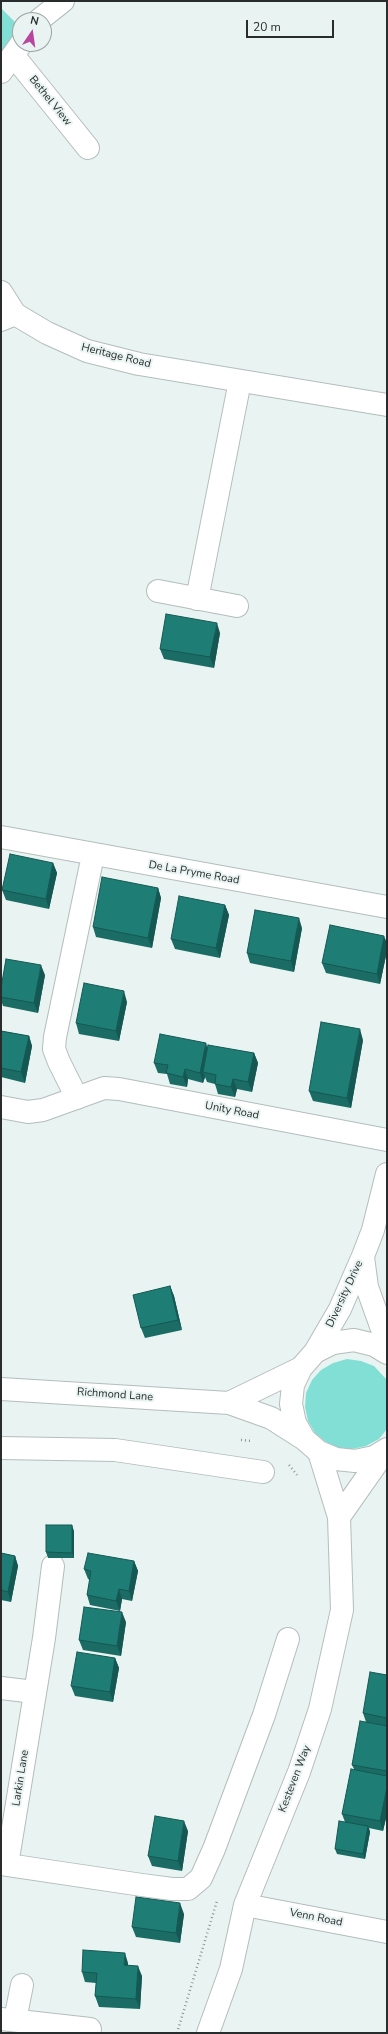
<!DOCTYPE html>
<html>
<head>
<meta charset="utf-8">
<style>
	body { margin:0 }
	#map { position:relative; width:388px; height:2034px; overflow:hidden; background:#e9f4f2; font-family:"Nunito Sans",sans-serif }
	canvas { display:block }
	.frame { position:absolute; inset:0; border:2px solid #282c2c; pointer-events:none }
	.north { position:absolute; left:12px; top:12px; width:40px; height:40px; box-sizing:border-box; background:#e9f4f2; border:1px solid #9ca4a3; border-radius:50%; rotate:13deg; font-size:11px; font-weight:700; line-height:16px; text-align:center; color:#282c2c }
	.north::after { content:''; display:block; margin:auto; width:14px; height:18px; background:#b845a0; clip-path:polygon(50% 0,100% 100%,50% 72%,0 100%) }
	.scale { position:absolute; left:246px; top:20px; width:88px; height:18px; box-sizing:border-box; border:2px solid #282c2c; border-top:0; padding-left:5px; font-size:12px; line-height:14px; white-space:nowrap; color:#282c2c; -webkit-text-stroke:3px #e9f4f2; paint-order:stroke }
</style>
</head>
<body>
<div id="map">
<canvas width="388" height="2034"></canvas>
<div class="frame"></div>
<div class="north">N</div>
<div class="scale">20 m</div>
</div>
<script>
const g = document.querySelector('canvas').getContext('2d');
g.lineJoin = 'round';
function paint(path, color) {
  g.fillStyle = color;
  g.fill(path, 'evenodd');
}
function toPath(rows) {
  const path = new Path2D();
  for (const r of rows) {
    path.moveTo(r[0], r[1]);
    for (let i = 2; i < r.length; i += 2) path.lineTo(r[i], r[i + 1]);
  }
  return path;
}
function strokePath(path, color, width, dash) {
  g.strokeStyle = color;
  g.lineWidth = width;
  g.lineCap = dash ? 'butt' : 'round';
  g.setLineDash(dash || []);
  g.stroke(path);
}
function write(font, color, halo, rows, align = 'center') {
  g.font = font + ' "Nunito Sans",sans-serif';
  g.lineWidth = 4;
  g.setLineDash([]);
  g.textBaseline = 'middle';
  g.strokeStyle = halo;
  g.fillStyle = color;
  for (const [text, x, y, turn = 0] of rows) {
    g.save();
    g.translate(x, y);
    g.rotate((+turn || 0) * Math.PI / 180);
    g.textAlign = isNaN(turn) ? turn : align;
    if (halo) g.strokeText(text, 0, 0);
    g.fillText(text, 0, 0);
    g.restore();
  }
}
const green = toPath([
	[1,8,20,27,20,44,1,72],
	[347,1359,361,1361,374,1366,387,1380,387,1429,379,1439,366,1446,352,1449,339,1448,326,1442,315,1433,308,1421,305,1407,306,1393,312,1380,321,1370,333,1363]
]);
const path = toPath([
	[241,1440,252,1441],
	[289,1465,297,1475],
	[177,2033,217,1901]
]);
const minor = toPath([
	[39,20,63,1],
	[13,55,88,148],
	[1,72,21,44],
	[1,292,15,314],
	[1,320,15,314,47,333,87,351,139,364,387,405],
	[158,591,237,606],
	[197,599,240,381],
	[1,837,387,907],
	[77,1098,59,1062,54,1049,55,1037,93,855],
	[1,1107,28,1112,43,1110,104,1088,119,1089,387,1140],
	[363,1257,367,1287,387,1343],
	[315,1352,340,1309,363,1256,373,1230,387,1174],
	[387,1353,374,1345,354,1340,333,1343,315,1352,301,1368,293,1385,291,1404,295,1423,304,1439,319,1452,336,1459,355,1461,374,1457,387,1449],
	[1,1389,229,1403,271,1418,304,1439],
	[229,1403,301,1368],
	[1,1448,115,1450,263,1472],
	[339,1517,386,1450],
	[1,1688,34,1692],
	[1,1864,142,1885,172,1889,188,1889,201,1878,214,1849,264,1715,288,1639],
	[7,1865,44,1638,53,1566],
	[245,1905,387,1932],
	[1,2019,90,2029],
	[15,2020,22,1985],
	[208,2033,231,1969,245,1905,299,1772,320,1709,342,1610,339,1517,319,1452]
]);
const wall = toPath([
	[220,633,214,668,164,659,160,649],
	[53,863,57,873,49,909,6,900,2,890],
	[158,888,161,898,152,948,96,937,93,927],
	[225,905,229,915,220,958,175,949,171,939],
	[302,928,294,972,250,963,247,953],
	[387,943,387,951,380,984,326,973,322,963],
	[45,975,38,1013,3,1006,1,1000,1,997],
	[127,1002,119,1041,79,1034,76,1023],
	[1,1031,29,1036,32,1046,25,1083,1,1077],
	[363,1040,351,1108,313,1101,309,1091],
	[207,1048,254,1053,258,1063,252,1092,237,1089,235,1097,218,1094,215,1084,207,1082,205,1077,203,1083,188,1079,187,1087,170,1084,167,1074,158,1073,154,1063],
	[170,1286,174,1296,182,1330,145,1338,141,1328],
	[74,1531,74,1558,48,1558,46,1552],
	[1,1553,15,1556,18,1566,11,1602,1,1600],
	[134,1561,138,1571,132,1601,122,1599,120,1611,90,1605,87,1595,90,1580,88,1579,84,1569],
	[126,1622,121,1656,83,1650,79,1640],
	[115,1658,119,1668,113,1702,75,1696,71,1686],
	[387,1675,387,1814,383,1831,369,1828,370,1832,365,1859,337,1854,335,1849,345,1822,342,1814,354,1769,352,1765,366,1722,363,1713],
	[188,1831,182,1871,152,1866,148,1856],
	[184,1914,180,1943,136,1937,132,1927],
	[128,1963,128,1965,142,1976,140,2009,99,2007,95,1996,96,1983,85,1982,82,1972]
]);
const shadedWall = toPath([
	[217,623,220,633,214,668,210,657],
	[53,863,57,873,49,909,46,899],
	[158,888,161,898,152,948,148,938],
	[225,905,229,915,220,958,216,948],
	[299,918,302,928,294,972,291,961],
	[384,936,387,943,387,951,380,984,377,974],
	[41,965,45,975,38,1013,34,1003],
	[124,991,127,1002,119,1041,116,1031],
	[360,1029,363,1040,351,1108,347,1098],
	[29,1036,32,1046,25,1083,21,1072],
	[206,1043,209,1054,203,1072,205,1077,203,1083,200,1073],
	[254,1053,258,1063,252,1092,248,1082],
	[185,1069,188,1079,187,1087,183,1077],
	[233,1079,237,1089,235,1097,231,1087],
	[170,1286,174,1296,182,1330,178,1320],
	[72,1525,74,1531,74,1558,72,1553],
	[15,1556,18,1566,11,1602,8,1592],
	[134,1561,138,1571,132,1601,129,1591],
	[119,1589,122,1599,120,1611,116,1601],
	[122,1612,126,1622,121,1656,117,1646],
	[115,1658,119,1668,113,1702,110,1692],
	[387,1787,387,1814,383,1831,380,1821],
	[184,1821,188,1831,182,1871,178,1861],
	[368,1826,370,1832,365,1859,363,1854],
	[180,1903,184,1914,180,1943,176,1933],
	[125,1953,128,1963,127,1975,124,1965],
	[138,1966,142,1976,140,2009,136,1999]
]);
const building = toPath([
	[166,614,217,623,210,657,160,649,166,614],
	[10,854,53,863,46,899,2,890,10,854],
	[102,877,158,888,148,938,93,927,102,877],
	[179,896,225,905,216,948,171,939,179,896],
	[255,910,299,918,291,961,247,953,255,910],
	[330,925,384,936,377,974,322,963,330,925],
	[6,959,41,965,34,1003,1,997,1,988,6,959],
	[84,983,124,991,116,1031,76,1023,84,983],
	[321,1022,360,1029,347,1098,309,1091,321,1022],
	[1,1031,29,1036,21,1072,1,1068,1,1031],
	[160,1034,206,1043,200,1073,185,1069,183,1077,166,1073,168,1065,154,1063,160,1034],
	[208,1045,254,1053,248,1082,233,1079,231,1087,215,1084,216,1075,203,1072,208,1045],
	[170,1286,178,1320,141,1328,133,1295,170,1286],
	[46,1525,72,1525,72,1553,46,1552,46,1525],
	[1,1553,15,1556,8,1592,1,1590,1,1553],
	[88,1553,134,1561,129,1591,119,1589,116,1601,87,1595,91,1571,84,1569,88,1553],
	[84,1607,122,1612,117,1646,79,1640,84,1607],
	[77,1652,115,1658,110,1692,71,1686,77,1652],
	[370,1672,387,1675,387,1718,363,1713,370,1672],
	[360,1721,387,1726,387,1771,352,1765,360,1721],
	[351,1769,387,1776,387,1787,380,1821,342,1814,351,1769],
	[155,1816,184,1821,178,1861,148,1856,155,1816],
	[339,1821,368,1826,363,1854,335,1849,339,1821],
	[136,1897,180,1903,176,1933,132,1927,136,1897],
	[83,1950,125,1953,124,1965,138,1966,136,1999,95,1996,97,1973,82,1972,83,1950]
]);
const streetNames = [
	["Bethel View",50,101,51],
	["Heritage Road",116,356,14],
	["De La Pryme Road",194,873,10],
	["Unity Road",232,1111,11],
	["Diversity Drive",345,1294,-65],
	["Richmond Lane",115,1395,4],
	["Larkin Lane",21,1778,-81],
	["Kesteven Way",295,1779,-69],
	["Venn Road",316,1918,11]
];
paint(green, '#82dfd5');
strokePath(minor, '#b3bdbc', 24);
strokePath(path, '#8d9594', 2.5, [1, 3]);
strokePath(minor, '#fff', 22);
paint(wall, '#1a6c65');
paint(shadedWall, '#155853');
paint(building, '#1e7e76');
strokePath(building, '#155853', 1);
write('11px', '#282c2c', '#e9f4f2', streetNames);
</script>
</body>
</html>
